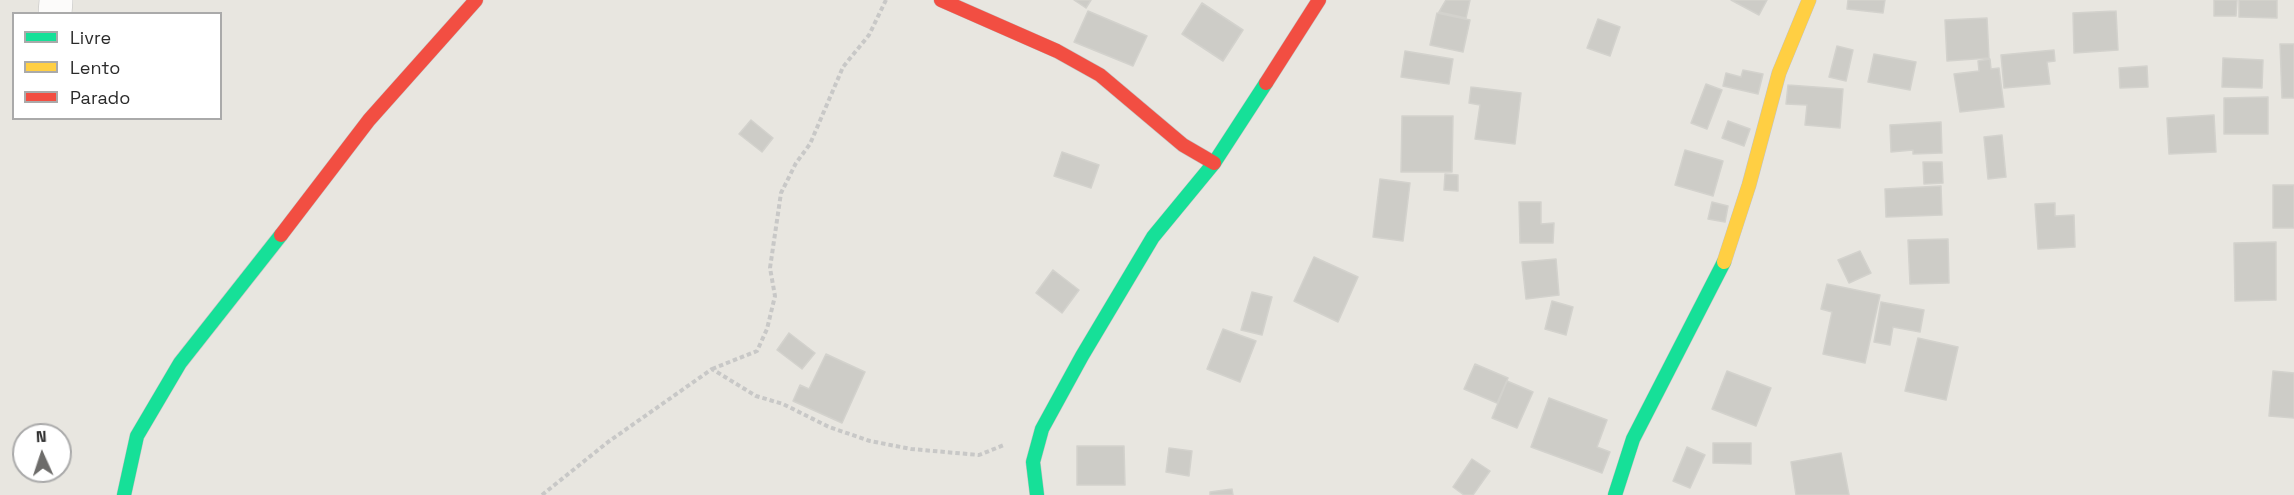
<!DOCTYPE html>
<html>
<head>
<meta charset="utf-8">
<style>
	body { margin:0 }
	#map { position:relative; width:2294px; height:495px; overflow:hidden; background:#e8e6e0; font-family:"Space Grotesk",sans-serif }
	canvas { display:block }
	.legend { position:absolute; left:12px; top:12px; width:210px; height:108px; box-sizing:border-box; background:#fff; border:2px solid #aaa; margin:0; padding:8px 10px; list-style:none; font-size:18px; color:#2b2b2b }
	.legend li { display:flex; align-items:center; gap:12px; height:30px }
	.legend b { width:30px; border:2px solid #aaa }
	.north { position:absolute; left:12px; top:423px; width:60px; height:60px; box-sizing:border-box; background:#fff; border:2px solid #aaa; border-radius:50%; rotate:357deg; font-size:16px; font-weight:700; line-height:24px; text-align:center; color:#2b2b2b }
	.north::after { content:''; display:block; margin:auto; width:21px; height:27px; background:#6d6c6a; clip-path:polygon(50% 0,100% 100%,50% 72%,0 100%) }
</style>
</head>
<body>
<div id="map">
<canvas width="2294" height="495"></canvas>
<ul class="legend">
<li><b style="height:8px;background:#16e098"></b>Livre</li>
<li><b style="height:8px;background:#ffcf43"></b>Lento</li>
<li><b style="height:8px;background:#f24e42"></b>Parado</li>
</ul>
<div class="north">N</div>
</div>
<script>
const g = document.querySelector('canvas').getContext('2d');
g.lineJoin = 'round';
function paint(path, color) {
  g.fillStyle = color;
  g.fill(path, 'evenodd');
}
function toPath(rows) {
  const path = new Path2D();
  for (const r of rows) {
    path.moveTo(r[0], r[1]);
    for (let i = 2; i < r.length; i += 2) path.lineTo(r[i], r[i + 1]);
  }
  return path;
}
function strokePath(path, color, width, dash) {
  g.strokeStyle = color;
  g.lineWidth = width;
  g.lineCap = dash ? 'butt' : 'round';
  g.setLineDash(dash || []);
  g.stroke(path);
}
const building = toPath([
	[1074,0,1091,0,1086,8,1074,0],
	[1446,0,1470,0,1466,18,1439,12,1446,0],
	[1731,0,1767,0,1759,15,1731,0],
	[1848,0,1885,0,1883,13,1847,9,1848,0],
	[2214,0,2237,0,2236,16,2214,16,2214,0],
	[2239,0,2277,0,2277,18,2239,17,2239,0],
	[1202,3,1243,30,1223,61,1182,34,1202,3],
	[1088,11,1147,36,1133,66,1074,42,1088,11],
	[2116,11,2118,50,2074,53,2073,13,2116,11],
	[1437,13,1470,20,1463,52,1430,45,1437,13],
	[1987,18,1989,58,1947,61,1945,20,1987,18],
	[1598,19,1620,27,1610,56,1587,48,1598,19],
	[2280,44,2294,44,2294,98,2282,98,2280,44],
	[1837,46,1853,50,1846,81,1829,77,1837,46],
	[2054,50,2055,61,2047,62,2050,84,2004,88,2001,55,2054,50],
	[1405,51,1453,59,1449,84,1401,77,1405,51],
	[1874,54,1916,62,1910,90,1868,82,1874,54],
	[2223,58,2263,60,2262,88,2222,87,2223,58],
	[1990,59,1991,69,1999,68,2004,107,1960,112,1954,74,1979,71,1978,61,1990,59],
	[2147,66,2148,87,2120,88,2119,68,2147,66],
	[1743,70,1763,74,1758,94,1723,86,1726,73,1741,77,1743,70],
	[1706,84,1722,90,1707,129,1691,123,1706,84],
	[1788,85,1843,89,1840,128,1805,125,1807,105,1786,104,1788,85],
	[1471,87,1521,93,1515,144,1475,139,1480,105,1469,103,1471,87],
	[2268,97,2268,134,2224,134,2224,98,2268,97],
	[2214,115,2216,152,2169,154,2167,118,2214,115],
	[1402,116,1453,116,1452,172,1401,172,1402,116],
	[751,120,773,138,762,152,739,134,751,120],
	[1728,121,1750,129,1744,146,1722,138,1728,121],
	[1941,122,1942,153,1913,154,1913,150,1891,152,1890,125,1941,122],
	[2002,135,2006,177,1988,179,1984,137,2002,135],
	[1685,150,1723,161,1713,196,1675,185,1685,150],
	[1062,152,1099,165,1091,188,1054,176,1062,152],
	[1923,162,1942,162,1943,183,1924,184,1923,162],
	[1445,174,1458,175,1458,191,1444,190,1445,174],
	[1380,179,1410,183,1403,241,1373,237,1380,179],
	[2273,185,2294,185,2294,228,2273,228,2273,185],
	[1941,186,1942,215,1886,217,1885,189,1941,186],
	[1519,202,1541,202,1541,224,1554,223,1553,243,1520,243,1519,202],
	[1712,202,1728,206,1725,222,1708,219,1712,202],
	[2055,203,2055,216,2074,215,2075,247,2038,249,2035,204,2055,203],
	[1948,239,1949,283,1910,284,1908,240,1948,239],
	[2276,242,2276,300,2235,301,2234,243,2276,242],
	[1860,251,1871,273,1849,283,1838,260,1860,251],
	[1314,257,1358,277,1338,322,1294,301,1314,257],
	[1556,259,1559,295,1526,299,1522,262,1556,259],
	[1053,270,1079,290,1062,313,1036,293,1053,270],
	[1827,284,1880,295,1865,363,1823,354,1832,312,1821,309,1827,284],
	[1252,292,1272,297,1262,335,1241,330,1252,292],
	[1552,301,1573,307,1566,335,1545,329,1552,301],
	[1881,302,1924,310,1920,332,1893,327,1890,345,1874,342,1881,302],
	[1223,329,1256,341,1240,382,1207,369,1223,329],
	[789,333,815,353,802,369,777,350,789,333],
	[1918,338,1958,347,1946,400,1905,391,1918,338],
	[826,354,865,372,842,423,793,401,800,385,809,389,826,354],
	[1475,364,1508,378,1497,403,1464,389,1475,364],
	[1727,371,1771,388,1756,426,1712,409,1727,371],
	[2273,371,2294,373,2294,418,2269,416,2273,371],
	[1507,381,1533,392,1517,428,1492,418,1507,381],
	[1549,398,1607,420,1597,447,1610,452,1602,473,1531,447,1549,398],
	[1713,443,1751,443,1751,464,1713,463,1713,443],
	[1077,446,1124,446,1125,485,1077,485,1077,446],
	[1687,447,1705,455,1690,488,1673,481,1687,447],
	[1169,448,1192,451,1189,476,1166,472,1169,448],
	[1841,453,1849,495,1796,495,1791,462,1841,453],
	[1472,459,1490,471,1473,495,1464,495,1453,487,1472,459],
	[1232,489,1233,495,1210,495,1210,492,1232,489]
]);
const path = toPath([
	[712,369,757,351,767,329,775,296,770,268,781,193,796,163,810,144,843,67,869,35,886,0],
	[542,495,608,442,712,369,756,396,783,404,829,427,870,441,911,449,979,455,1004,445]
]);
const street = toPath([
	[55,14,56,0]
]);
const fast = toPath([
	[124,495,137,436,180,363,281,235],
	[1037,495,1033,462,1042,429,1082,356,1153,237,1214,163,1266,83],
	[1615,495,1633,439,1724,262]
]);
const slow = toPath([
	[1724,262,1749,185,1779,73,1809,0]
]);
const jam = toPath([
	[941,0,1057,51,1100,75,1183,145,1214,163],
	[1266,83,1319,0],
	[281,235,369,120,476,0]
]);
paint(building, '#cdccc7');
strokePath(building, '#d3d2cd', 1.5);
strokePath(street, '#c2c2c1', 34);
strokePath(fast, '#c2c2c1', 15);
strokePath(slow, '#c2c2c1', 15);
strokePath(jam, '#c2c2c1', 15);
strokePath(path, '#c8c8c7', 4, [4.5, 3]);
strokePath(street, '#fcfbfa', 33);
strokePath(fast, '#16e098', 14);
strokePath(slow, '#ffcf43', 14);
strokePath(jam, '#f24e42', 14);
</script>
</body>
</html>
